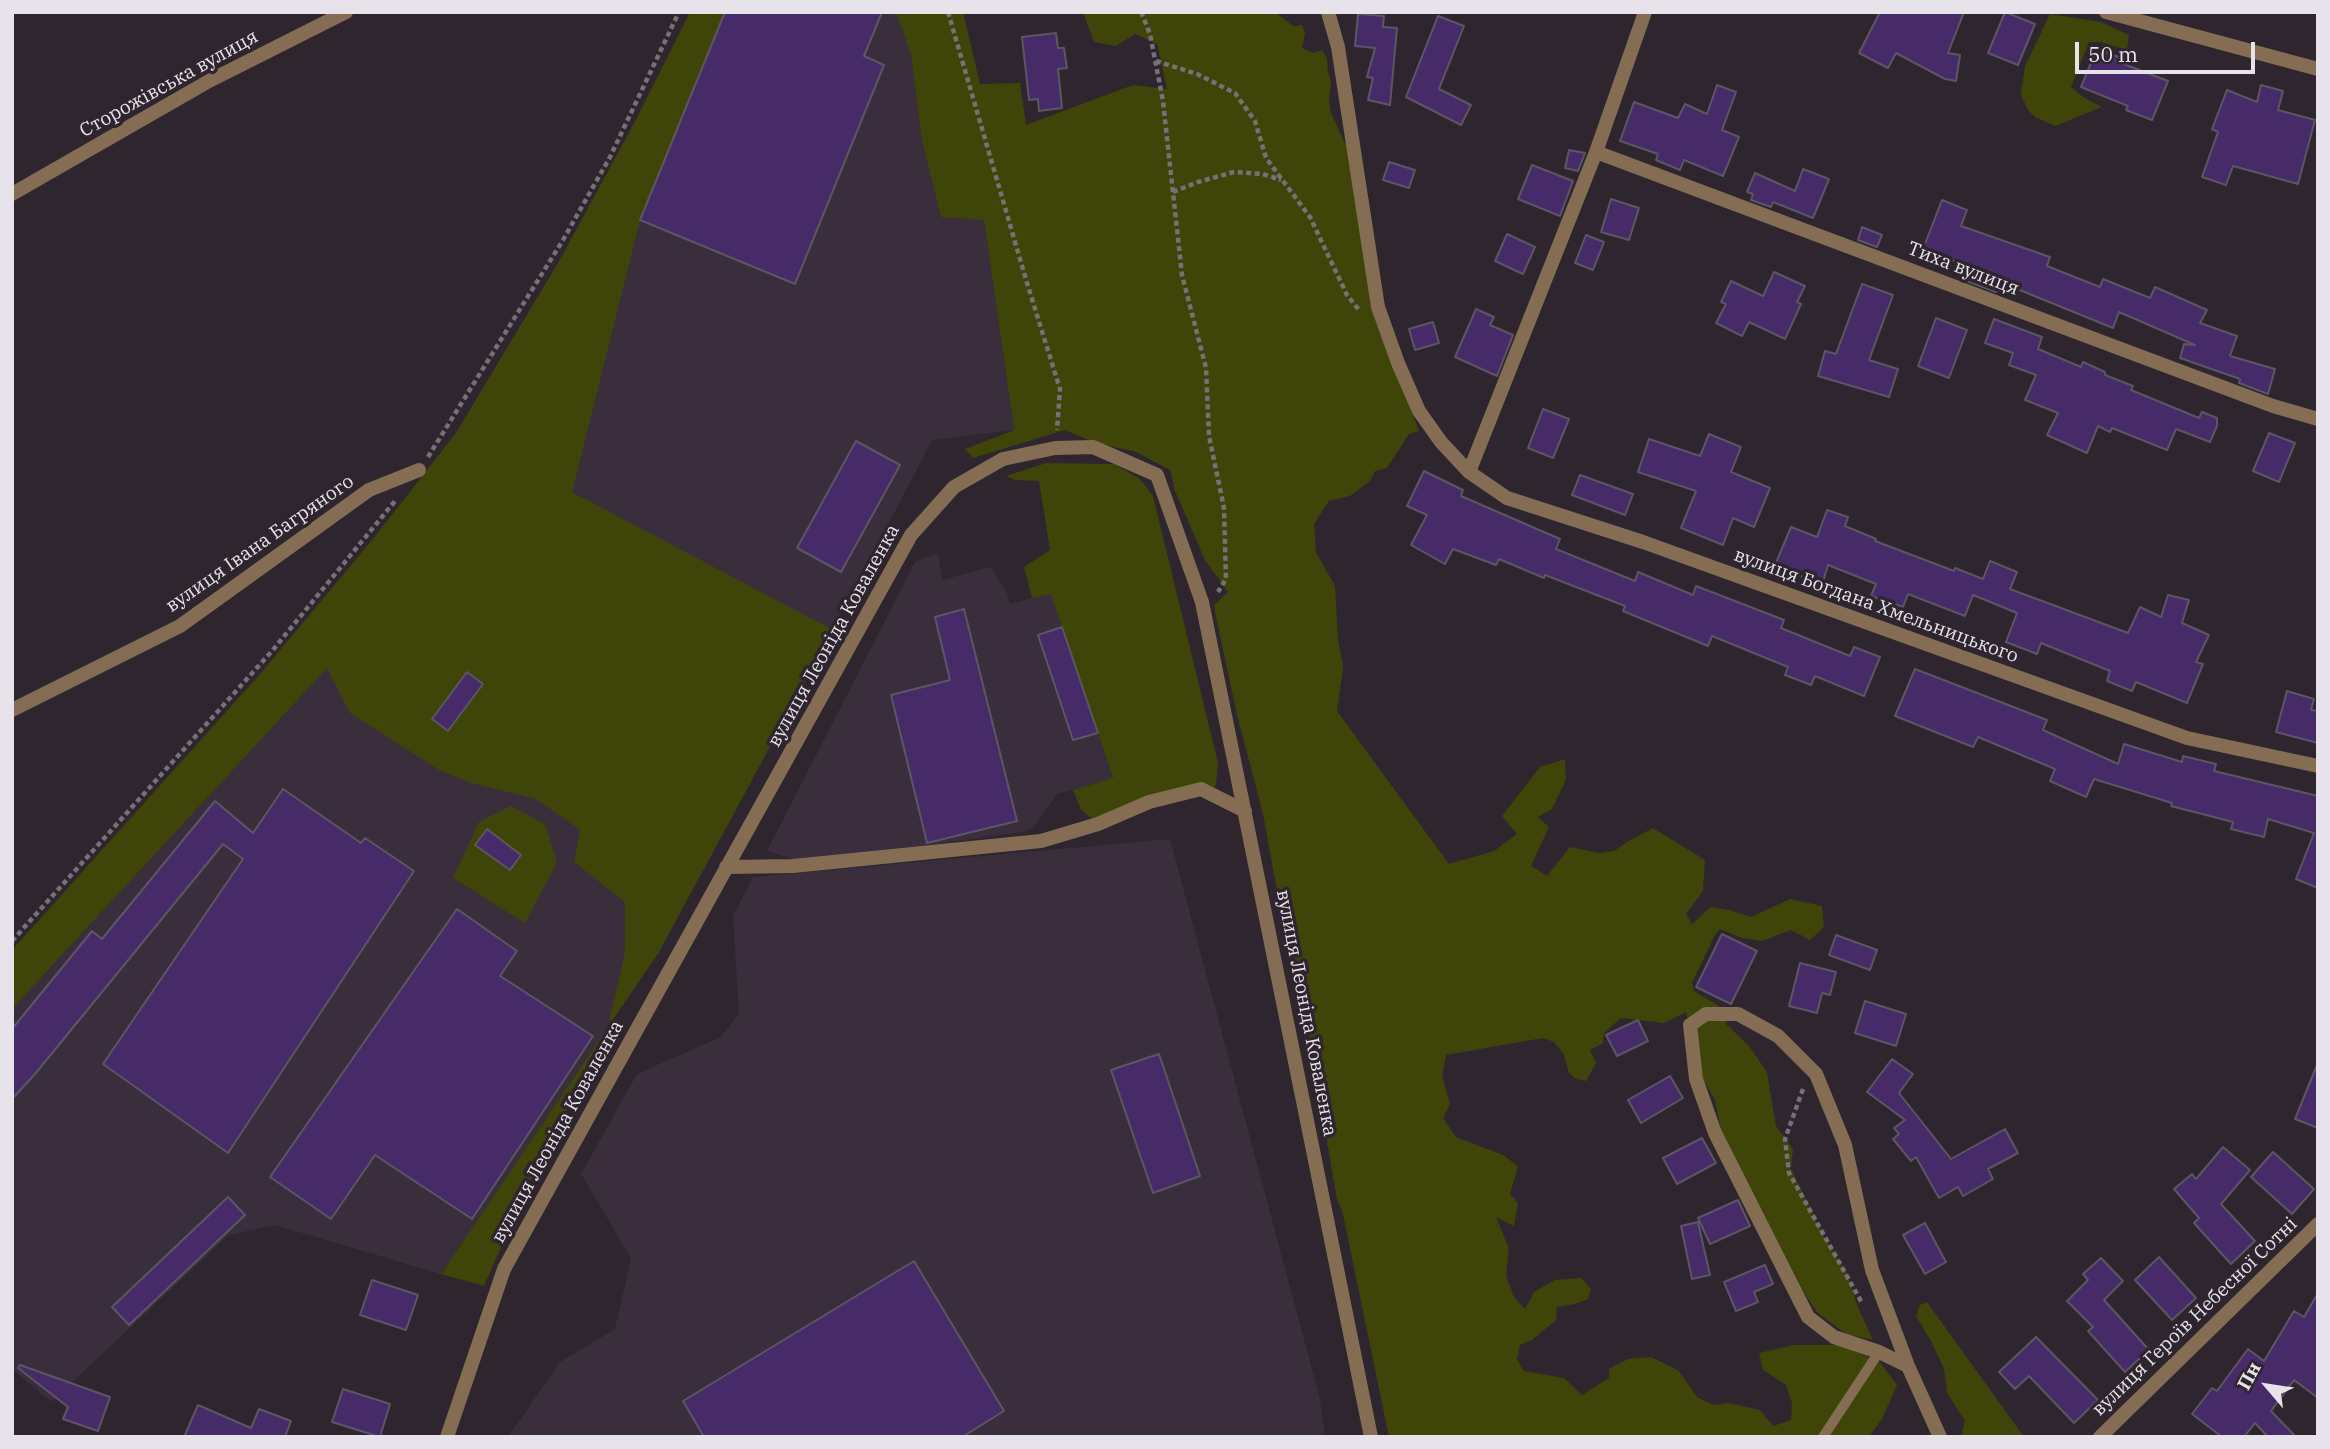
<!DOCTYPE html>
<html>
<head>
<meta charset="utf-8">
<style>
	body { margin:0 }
	#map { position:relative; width:2330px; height:1449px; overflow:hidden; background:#2e252f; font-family:"IBM Plex Serif",serif }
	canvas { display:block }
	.frame { position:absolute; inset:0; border:14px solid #e8e3ea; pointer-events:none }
	.north { position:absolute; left:2232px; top:1351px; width:70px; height:70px; -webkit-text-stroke:5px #2e252f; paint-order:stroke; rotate:299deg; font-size:19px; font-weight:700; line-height:28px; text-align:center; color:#e8e3ea }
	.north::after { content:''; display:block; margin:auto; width:24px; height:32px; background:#e8e3ea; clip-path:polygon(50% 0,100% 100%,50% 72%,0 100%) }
	.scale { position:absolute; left:2075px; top:42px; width:180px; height:32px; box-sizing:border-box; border:4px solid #e8e3ea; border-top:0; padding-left:9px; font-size:21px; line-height:24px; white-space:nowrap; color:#e8e3ea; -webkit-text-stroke:5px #2e252f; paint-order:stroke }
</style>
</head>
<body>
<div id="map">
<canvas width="2330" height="1449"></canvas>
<div class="frame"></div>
<div class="north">Пн</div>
<div class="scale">50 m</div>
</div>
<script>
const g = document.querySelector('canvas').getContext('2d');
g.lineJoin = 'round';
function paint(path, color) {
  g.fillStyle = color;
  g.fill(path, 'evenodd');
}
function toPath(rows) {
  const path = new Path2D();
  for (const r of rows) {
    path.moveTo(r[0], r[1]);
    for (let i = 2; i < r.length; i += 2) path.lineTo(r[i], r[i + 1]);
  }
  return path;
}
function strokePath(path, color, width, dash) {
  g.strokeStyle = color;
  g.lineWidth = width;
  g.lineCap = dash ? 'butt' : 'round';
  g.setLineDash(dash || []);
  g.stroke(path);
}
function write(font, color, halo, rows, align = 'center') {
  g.font = font + ' "IBM Plex Serif",serif';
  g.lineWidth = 7;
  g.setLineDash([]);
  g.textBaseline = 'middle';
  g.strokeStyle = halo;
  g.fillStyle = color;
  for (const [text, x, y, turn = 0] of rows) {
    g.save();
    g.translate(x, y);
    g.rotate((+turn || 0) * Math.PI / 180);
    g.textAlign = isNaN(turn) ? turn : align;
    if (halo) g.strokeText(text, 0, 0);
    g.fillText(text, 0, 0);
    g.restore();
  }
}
const built = toPath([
	[725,12,899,12,911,54,984,219,1014,430,932,440,833,630,659,952,441,1274,275,1225,229,1235,51,1402,12,1369,12,1009,327,667,640,221],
	[938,553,942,580,990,567,1007,593,1010,604,1051,593,1113,779,1057,794,1033,828,1022,832,929,845,792,859,767,851,915,562],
	[1170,839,1320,1399,1325,1437,508,1437,560,1362,615,1329,631,1258,581,1174,637,1074,721,1037,739,1013,733,916,753,877]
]);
const green = toPath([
	[690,12,725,12,640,221,572,492,833,630,659,952,608,1027,534,1173,484,1286,441,1274,608,1027,625,952,625,902,574,862,580,830,536,799,468,782,441,771,350,713,327,668,12,1009,12,950,260,674,372,540,456,433,558,263,632,127],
	[896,12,963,12,980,84,1020,83,1026,125,1133,85,1167,89,1157,44,1135,34,1116,46,1094,42,1083,12,1275,12,1293,26,1302,25,1305,33,1302,48,1314,53,1322,50,1327,58,1328,72,1331,81,1329,99,1331,113,1346,145,1358,214,1404,392,1419,431,1409,434,1387,468,1375,471,1370,481,1350,496,1329,501,1314,524,1316,552,1335,586,1338,639,1343,667,1337,711,1449,864,1494,851,1517,834,1502,816,1540,767,1565,759,1566,780,1552,809,1538,817,1549,827,1531,866,1547,876,1570,847,1599,853,1614,851,1627,842,1653,828,1705,860,1703,891,1686,914,1692,924,1711,907,1729,910,1751,917,1790,899,1822,906,1824,927,1810,940,1791,930,1762,941,1742,938,1720,929,1715,935,1692,983,1694,991,1722,1008,1727,1025,1749,1046,1767,1072,1776,1126,1793,1149,1791,1169,1823,1234,1848,1275,1857,1305,1873,1340,1846,1334,1817,1312,1803,1291,1721,1130,1715,1100,1702,1078,1695,1038,1686,1012,1664,1023,1621,1018,1604,1033,1603,1043,1590,1050,1596,1063,1586,1081,1576,1079,1569,1073,1564,1055,1554,1042,1543,1038,1446,1055,1442,1076,1450,1104,1443,1118,1456,1137,1503,1155,1518,1166,1510,1194,1518,1203,1514,1226,1496,1217,1509,1248,1506,1276,1514,1297,1525,1309,1534,1292,1555,1280,1581,1278,1591,1289,1588,1299,1575,1304,1557,1307,1556,1320,1532,1340,1520,1345,1517,1359,1524,1371,1564,1378,1582,1395,1609,1378,1609,1369,1628,1359,1651,1357,1679,1371,1697,1397,1713,1405,1729,1403,1760,1410,1773,1426,1791,1420,1792,1403,1786,1385,1763,1370,1759,1353,1794,1345,1841,1345,1880,1362,1897,1385,1882,1419,1869,1437,1389,1437,1342,1210,1337,1200,1299,977,1284,929,1263,814,1237,715,1215,612,1214,605,1228,592,1205,560,1175,491,1170,470,1136,452,1093,442,1065,430,973,458,965,449,1014,430,984,220,941,217,922,140,911,54],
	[2050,14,2101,22,2129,35,2127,50,2101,42,2089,42,2071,87,2083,97,2102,107,2055,126,2035,117,2028,110,2021,95,2025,66],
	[1046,463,1114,464,1140,479,1153,496,1218,763,1216,784,1211,794,1201,789,1098,824,1081,810,1073,790,1113,778,1051,594,1032,598,1024,567,1050,550,1039,481,1015,480,1006,476],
	[511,806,545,824,557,862,525,923,453,878,479,822],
	[1927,1302,2024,1437,1961,1437,1965,1421,1947,1393,1944,1369,1931,1341,1916,1316,1920,1305]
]);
const building = toPath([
	[725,12,882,12,864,56,884,65,795,284,640,220,725,12],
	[1880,12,1964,12,1948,53,1960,55,1956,81,1945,79,1896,53,1888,68,1859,53,1880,12],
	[2005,12,2035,24,2018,65,1988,53,2005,12],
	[1358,14,1384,16,1383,27,1397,28,1390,105,1368,100,1373,78,1367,77,1375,48,1355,46,1358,14],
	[1438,16,1464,26,1439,89,1471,105,1461,125,1406,97,1438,16],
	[1056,33,1058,48,1064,48,1067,68,1058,69,1062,108,1039,111,1038,99,1029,100,1022,37,1056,33],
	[2097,48,2123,59,2121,63,2168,81,2152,120,2126,110,2128,106,2081,87,2097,48],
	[1717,85,1736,92,1722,130,1739,137,1723,176,1684,160,1680,170,1656,160,1658,154,1620,141,1634,102,1678,118,1685,104,1707,114,1717,85],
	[2261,85,2283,91,2278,110,2315,120,2298,184,2233,166,2226,185,2202,177,2218,132,2212,129,2227,90,2257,102,2261,85],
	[1569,150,1585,153,1578,171,1565,168,1569,150],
	[1389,162,1415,170,1409,188,1383,180,1389,162],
	[1532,165,1573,181,1560,216,1518,199,1532,165],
	[1803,169,1829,179,1813,218,1773,202,1771,207,1751,200,1753,194,1747,192,1755,173,1795,191,1803,169],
	[1611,199,1639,208,1629,240,1601,232,1611,199],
	[1942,200,1967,210,1961,226,2050,257,2047,266,2100,287,2103,279,2150,298,2155,287,2207,310,2200,323,2237,336,2230,356,2275,369,2268,394,2239,383,2240,379,2180,358,2184,344,2195,345,2119,312,2113,328,2000,282,1996,292,1959,278,1964,265,1923,249,1942,200],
	[1862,227,1882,235,1877,247,1858,240,1862,227],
	[1507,234,1535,247,1523,274,1495,261,1507,234],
	[1586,235,1604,242,1593,270,1575,263,1586,235],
	[1774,272,1805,286,1797,302,1801,304,1785,339,1749,322,1742,336,1716,323,1726,304,1721,302,1731,281,1763,296,1774,272],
	[1862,284,1893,295,1869,360,1898,369,1889,397,1818,376,1825,351,1836,354,1862,284],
	[1476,309,1494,317,1490,325,1513,335,1497,376,1455,357,1476,309],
	[1936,318,1967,330,1949,378,1918,366,1936,318],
	[1994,319,2042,337,2038,349,2081,367,2083,362,2105,372,2105,375,2133,386,2131,390,2199,418,2202,412,2217,418,2217,426,2210,442,2176,429,2167,450,2112,428,2110,432,2098,426,2087,453,2047,435,2058,413,2025,400,2036,375,2009,365,2013,353,1985,343,1994,319],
	[1433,322,1439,343,1415,350,1409,329,1433,322],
	[1543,409,1569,419,1553,458,1528,448,1543,409],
	[2269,433,2295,443,2279,482,2253,471,2269,433],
	[1709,434,1741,447,1731,472,1770,488,1754,527,1733,518,1723,545,1681,528,1696,491,1638,472,1649,439,1700,456,1709,434],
	[856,441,900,465,841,572,797,548,856,441],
	[1424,471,1463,490,1461,496,1560,539,1556,549,1635,581,1638,572,1693,595,1696,586,1784,620,1781,628,1850,656,1854,647,1880,657,1864,696,1815,676,1811,685,1785,675,1788,667,1712,636,1708,646,1623,611,1625,606,1545,575,1544,578,1499,559,1496,565,1453,549,1445,564,1411,545,1427,515,1407,506,1424,471],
	[1580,475,1633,494,1625,515,1572,495,1580,475],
	[1827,510,1848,517,1845,526,1876,539,1875,541,1954,571,1955,568,1983,579,1990,561,2017,572,2010,589,2128,633,2140,607,2161,617,2168,595,2189,600,2182,623,2209,635,2196,662,2203,664,2187,703,2136,682,2132,691,2107,681,2110,671,2041,643,2037,654,2006,642,2017,613,1973,595,1965,616,1908,594,1903,607,1871,596,1876,584,1828,565,1822,585,1775,565,1791,527,1817,537,1827,510],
	[964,609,1017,821,927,843,891,695,950,680,935,617,964,609],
	[1062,627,1098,733,1073,740,1038,635,1062,627],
	[1915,669,2047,720,2043,730,2118,764,2124,744,2182,762,2183,756,2216,764,2214,771,2318,796,2318,888,2296,879,2314,833,2268,819,2264,837,2231,829,2233,822,2171,806,2172,803,2094,779,2086,797,2050,781,2055,769,1978,737,1973,747,1895,716,1915,669],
	[467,672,483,684,448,731,432,719,467,672],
	[2287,691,2314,699,2311,710,2318,711,2318,743,2276,732,2287,691],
	[283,789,361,843,365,838,414,871,228,1153,103,1064,243,859,223,844,35,1074,12,1099,12,1029,92,931,102,939,215,801,253,833,283,789],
	[487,829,521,855,510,870,475,845,487,829],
	[457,909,517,951,500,976,593,1036,472,1219,375,1155,331,1219,270,1177,457,909],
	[1722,934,1757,951,1731,1004,1696,987,1722,934],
	[1836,935,1877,950,1870,970,1829,955,1836,935],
	[1800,963,1836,972,1830,995,1822,993,1817,1013,1789,1006,1800,963],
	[1865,1001,1906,1014,1896,1046,1855,1033,1865,1001],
	[1638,1020,1648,1041,1617,1056,1606,1035,1638,1020],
	[1159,1054,1200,1176,1153,1193,1111,1070,1159,1054],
	[1892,1059,1913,1074,1899,1093,1951,1159,2005,1129,2018,1153,1988,1169,1993,1179,1963,1196,1958,1187,1939,1198,1916,1157,1911,1161,1893,1139,1899,1134,1894,1128,1905,1120,1867,1092,1892,1059],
	[2317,1065,2318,1065,2318,1128,2295,1119,2317,1065],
	[1670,1076,1683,1098,1641,1123,1628,1100,1670,1076],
	[1702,1138,1716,1163,1677,1184,1663,1158,1702,1138],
	[2223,1147,2250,1170,2221,1204,2255,1241,2231,1264,2194,1223,2199,1218,2174,1189,2192,1174,2196,1179,2223,1147],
	[2273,1152,2314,1189,2292,1214,2251,1177,2273,1152],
	[228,1197,245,1215,129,1325,112,1307,228,1197],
	[1738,1200,1750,1226,1710,1244,1698,1218,1738,1200],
	[1698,1222,1710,1275,1692,1279,1681,1226,1698,1222],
	[1925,1223,1946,1262,1925,1274,1903,1235,1925,1223],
	[2159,1257,2196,1298,2172,1320,2135,1280,2159,1257],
	[2101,1258,2123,1281,2104,1300,2149,1350,2125,1372,2088,1331,2093,1327,2067,1301,2088,1280,2083,1274,2101,1258],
	[914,1261,1004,1411,962,1437,704,1437,683,1401,914,1261],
	[1765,1265,1773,1284,1754,1292,1758,1302,1736,1311,1724,1282,1765,1265],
	[372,1280,418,1295,406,1330,360,1315,372,1280],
	[2318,1293,2318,1398,2294,1380,2271,1411,2296,1437,2268,1437,2255,1423,2244,1437,2222,1437,2192,1414,2212,1388,2217,1391,2248,1349,2264,1361,2294,1311,2304,1317,2318,1293],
	[2036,1337,2098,1400,2074,1423,2029,1376,2015,1389,1999,1372,2036,1337],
	[20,1365,110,1397,98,1431,63,1419,68,1407,18,1368,20,1365],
	[343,1389,390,1404,380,1437,332,1422,343,1389],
	[198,1405,251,1428,259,1409,291,1421,285,1437,184,1437,198,1405]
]);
const path = toPath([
	[948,12,1027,283,1060,389,1057,430],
	[1141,12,1150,34,1163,101,1182,275,1206,368,1209,436,1224,508,1226,579,1218,592],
	[1156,61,1197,74,1235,93,1255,121,1266,158,1310,217,1347,295,1359,310],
	[1173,192,1198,182,1234,172,1263,174,1281,180],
	[428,457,563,240,610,157,679,12],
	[12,941,272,651,395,501],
	[1803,1089,1785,1139,1789,1173,1862,1303]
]);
const lane = toPath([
	[1823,1437,1879,1352]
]);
const street = toPath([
	[1328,12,1338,47,1378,307,1398,363,1419,411,1441,442,1469,472,1507,498,1643,542,2187,738,2318,766],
	[2106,12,2318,69],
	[1596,152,2273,406,2318,419],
	[12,194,209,81,346,12],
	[1469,472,1596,152,1645,12],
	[12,710,180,626,369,490,419,470],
	[726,867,793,866,1041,841,1098,824,1149,802,1201,789,1245,811],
	[1908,1366,1872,1270,1845,1145,1816,1074,1778,1036,1738,1014,1706,1014,1690,1025,1696,1079,1715,1133,1808,1317,1834,1337,1879,1352,1908,1366,1940,1437],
	[447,1437,504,1269,911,535,954,487,1003,459,1055,448,1093,447,1157,475,1202,602,1371,1437],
	[2100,1437,2318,1224]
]);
const streetNames = [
	["Сторожівська вулиця",169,84,-29],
	["Тиха вулиця",1963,269,21],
	["вулиця Івана Багряного",260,544,-35],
	["вулиця Богдана Хмельницького",1876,606,20],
	["вулиця Леоніда Коваленка",834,636,-61],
	["вулиця Леоніда Коваленка",1306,1013,79],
	["вулиця Леоніда Коваленка",558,1132,-61],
	["вулиця Героїв Небесної Сотні",2195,1317,-44]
];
paint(built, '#3a2e3d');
paint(green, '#3f4408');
paint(building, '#472b69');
strokePath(building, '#5b5663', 2);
strokePath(path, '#787079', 4.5, [5, 3.5]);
strokePath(lane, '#856d54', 10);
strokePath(street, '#856d54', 14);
write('19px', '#e8e3ea', '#2e252f', streetNames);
</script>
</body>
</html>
